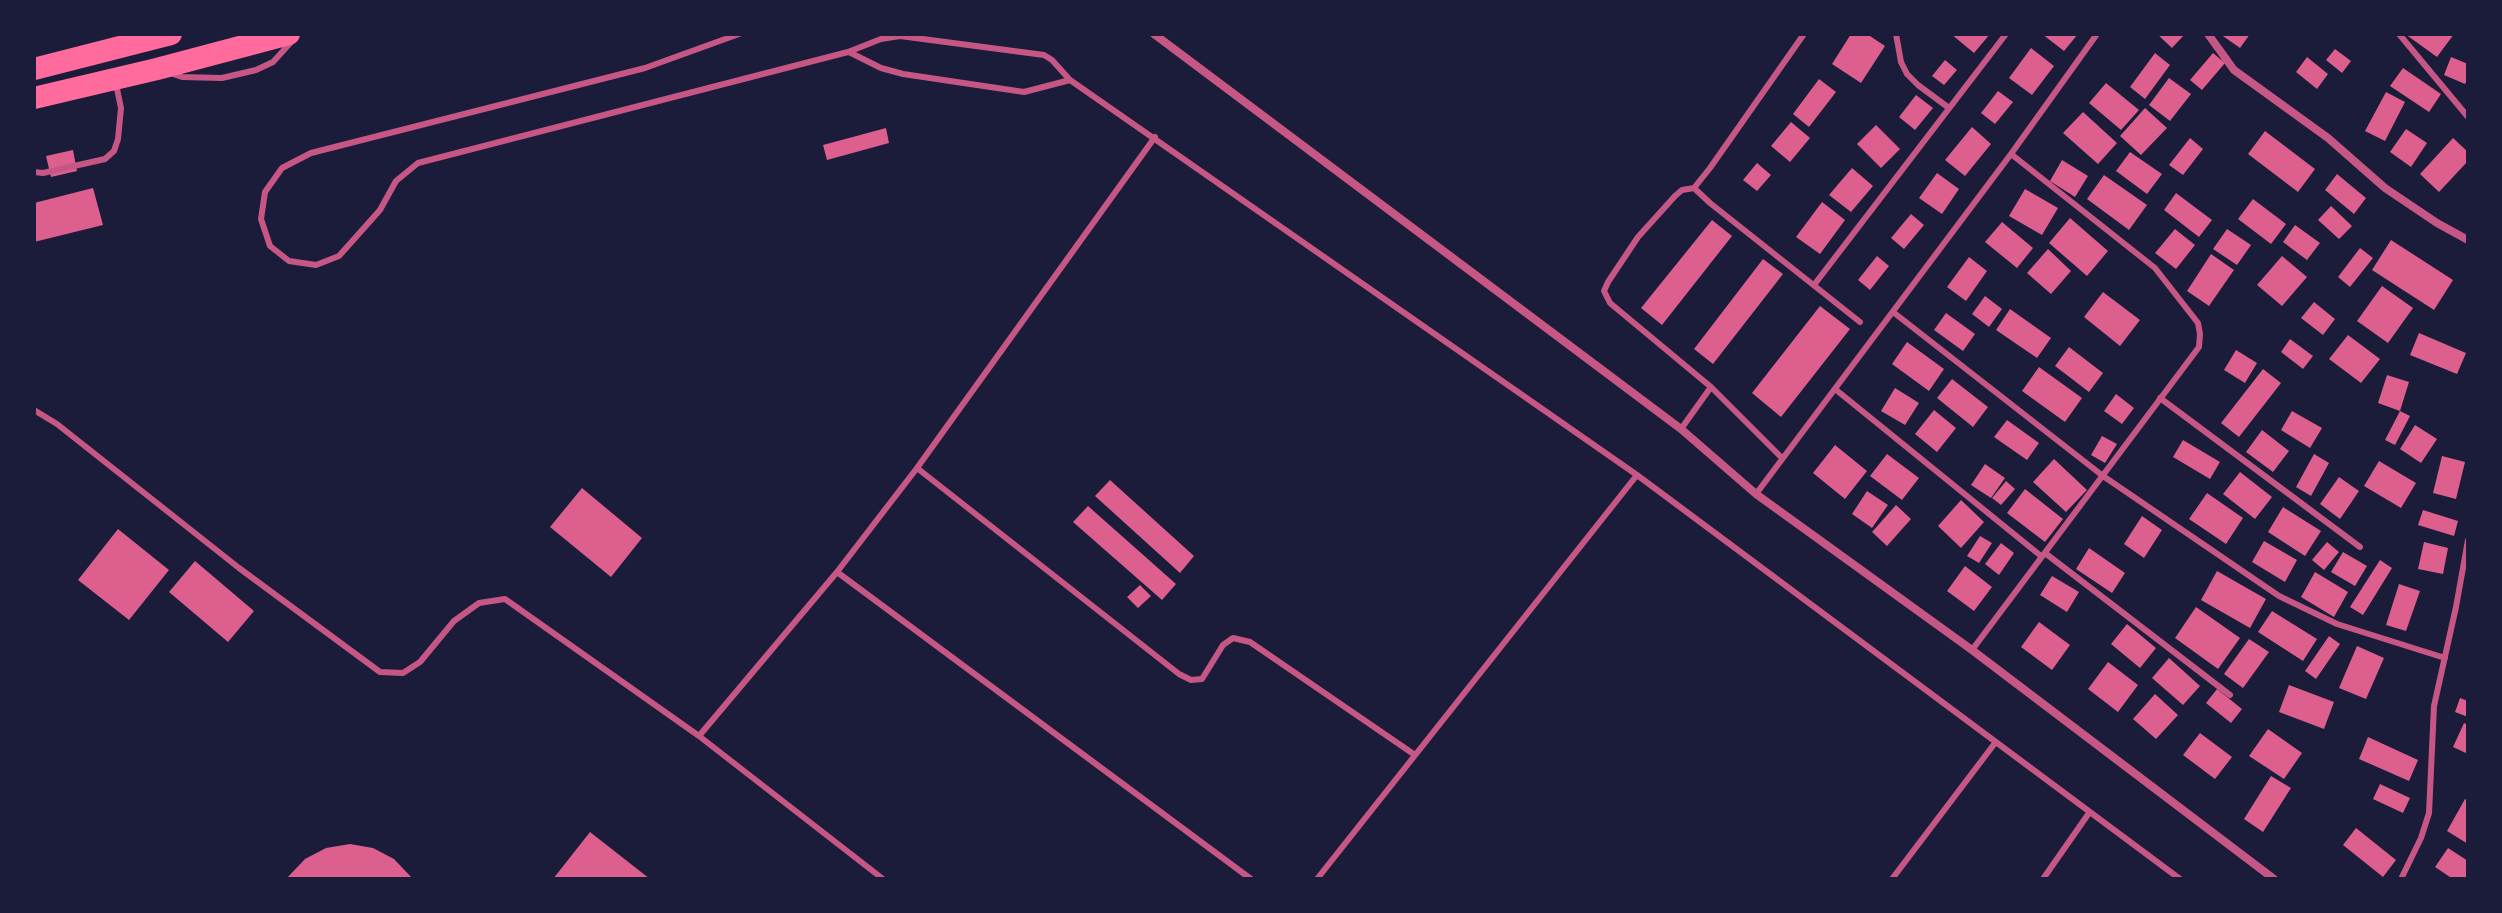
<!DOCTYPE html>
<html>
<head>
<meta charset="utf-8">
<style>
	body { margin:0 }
	#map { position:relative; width:2502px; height:913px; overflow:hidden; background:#1b1b3a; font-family:"Zilla Slab",serif }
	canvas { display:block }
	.frame { position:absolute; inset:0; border:36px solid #1b1b3a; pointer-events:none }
</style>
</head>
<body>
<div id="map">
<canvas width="2502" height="913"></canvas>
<div class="frame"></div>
</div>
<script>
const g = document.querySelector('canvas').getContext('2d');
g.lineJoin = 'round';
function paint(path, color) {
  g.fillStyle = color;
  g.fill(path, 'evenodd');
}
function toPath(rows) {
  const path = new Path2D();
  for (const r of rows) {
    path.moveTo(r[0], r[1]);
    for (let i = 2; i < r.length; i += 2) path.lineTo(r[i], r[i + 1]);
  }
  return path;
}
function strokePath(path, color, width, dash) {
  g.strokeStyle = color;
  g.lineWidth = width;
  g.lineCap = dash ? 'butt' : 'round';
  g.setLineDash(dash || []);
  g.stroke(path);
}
const building = toPath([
	[1851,34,1867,34,1885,46,1861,83,1832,64],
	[1951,34,1990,34,1974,53],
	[2042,34,2078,34,2064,51],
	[2157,34,2185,34,2172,48],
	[2220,34,2250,34,2240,48],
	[2405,34,2454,34,2437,57],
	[2031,48,2054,66,2032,95,2009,78],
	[2335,49,2351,61,2342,73,2326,60],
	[2155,53,2170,65,2145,99,2130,87],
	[2213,53,2225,63,2202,90,2190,80],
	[2307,57,2328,74,2317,89,2296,72],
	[2451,57,2468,64,2468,78,2465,84,2444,75],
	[1945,60,1957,70,1944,85,1932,76],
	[2403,68,2441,94,2429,112,2390,86],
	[2169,78,2191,94,2170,121,2149,105],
	[1819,79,1836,92,1809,127,1793,114],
	[2106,83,2139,110,2121,130,2089,103],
	[1998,91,2013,102,1995,124,1981,113],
	[2386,92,2405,102,2385,141,2365,131],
	[1916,95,1933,108,1915,130,1899,117],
	[2145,108,2167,128,2141,155,2120,136],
	[2083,112,2117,143,2098,164,2063,133],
	[1791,122,1810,138,1790,162,1771,146],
	[1876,125,1900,149,1881,168,1857,144],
	[1972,127,1991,144,1965,176,1945,160],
	[886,128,889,143,827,160,823,145],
	[2406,129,2427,143,2411,167,2390,152],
	[2265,131,2315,169,2298,192,2248,154],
	[2190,138,2203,149,2183,175,2169,165],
	[2453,138,2468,152,2468,161,2439,192,2420,174],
	[73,150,77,171,51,177,46,156],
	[2130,152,2162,174,2147,194,2116,171],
	[2062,160,2088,176,2075,197,2050,181],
	[1757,163,1771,175,1757,191,1743,180],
	[1852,168,1873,186,1851,212,1829,195],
	[1937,173,1959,189,1942,214,1919,198],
	[2337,174,2366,198,2354,214,2325,190],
	[2104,175,2147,205,2129,230,2087,199],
	[93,188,103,225,34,242,34,203],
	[2025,189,2058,208,2042,235,2009,216],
	[2176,193,2212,220,2199,237,2164,210],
	[2253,199,2286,224,2271,244,2238,219],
	[1822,202,1845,220,1820,254,1796,237],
	[2331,206,2352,226,2339,239,2318,220],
	[1911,214,1924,225,1904,249,1891,238],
	[2070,218,2108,251,2087,276,2049,243],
	[1712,220,1732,236,1662,325,1641,308],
	[2002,222,2033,248,2017,268,1985,242],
	[2295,225,2320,243,2307,260,2283,242],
	[2175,229,2195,245,2176,269,2155,253],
	[2227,229,2251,245,2237,265,2213,249],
	[2391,240,2453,280,2434,310,2372,270],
	[2360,248,2373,258,2350,287,2338,277],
	[2048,249,2071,271,2051,294,2027,273],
	[2211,254,2234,270,2209,306,2187,291],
	[1877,256,1889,266,1870,290,1858,280],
	[2282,256,2307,277,2282,306,2257,285],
	[1969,257,1987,271,1966,301,1947,287],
	[1763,259,1783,274,1713,364,1694,349],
	[2382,286,2413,308,2388,343,2357,321],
	[2103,292,2140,320,2120,346,2084,317],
	[1985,296,2002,309,1989,327,1972,314],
	[2314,302,2335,319,2323,335,2301,318],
	[1820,306,1850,329,1781,417,1752,393],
	[2010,309,2051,338,2037,358,1996,330],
	[1946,313,1975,334,1963,351,1934,330],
	[2419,333,2466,353,2457,374,2410,355],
	[2348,335,2380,359,2361,383,2329,359],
	[2290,339,2313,356,2303,369,2281,352],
	[1907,342,1944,369,1929,391,1892,364],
	[2069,347,2103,373,2089,392,2055,366],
	[2236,350,2257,363,2245,383,2224,370],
	[2039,367,2082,398,2065,422,2022,391],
	[2263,369,2281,383,2239,437,2221,423],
	[2387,375,2409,382,2400,411,2378,403],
	[1952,379,1988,407,1973,427,1937,398],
	[1895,388,1919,403,1905,425,1881,411],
	[2116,394,2134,408,2122,424,2104,411],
	[1934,410,1956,428,1937,452,1915,434],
	[2292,411,2322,428,2310,448,2281,430],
	[2400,411,2410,416,2395,445,2385,440],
	[2007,420,2039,443,2027,460,1994,437],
	[2415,425,2437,439,2421,463,2400,449],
	[2262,430,2289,451,2273,472,2246,452],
	[2102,436,2117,444,2105,463,2091,455],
	[2183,440,2220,462,2210,479,2173,457],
	[1835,445,1867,471,1845,499,1813,473],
	[1887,454,1919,478,1902,500,1870,476],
	[2314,454,2329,463,2311,496,2296,487],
	[2442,456,2465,462,2456,499,2433,493],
	[2054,459,2087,490,2066,512,2033,482],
	[2379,461,2416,483,2401,508,2364,486],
	[1985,464,2005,478,1991,498,1971,485],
	[2240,472,2272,497,2255,519,2223,494],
	[2339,477,2359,491,2340,519,2320,504],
	[1110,480,1194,556,1180,573,1095,496],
	[2006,481,2015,489,2001,505,1992,498],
	[582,488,642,538,611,577,550,527],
	[2025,489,2063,519,2045,542,2007,513],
	[1867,491,1888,505,1872,528,1852,514],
	[2207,493,2243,518,2226,544,2189,519],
	[1961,500,1984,522,1961,548,1938,526],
	[1896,505,1911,519,1887,546,1872,532],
	[1088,506,1176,584,1162,600,1073,522],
	[2283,507,2321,531,2305,556,2268,532],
	[2423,510,2458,521,2454,536,2418,525],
	[2142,516,2162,530,2144,558,2124,544],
	[118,529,169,570,129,620,78,580],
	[1980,536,1992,543,1979,563,1967,556],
	[2264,541,2297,560,2285,582,2252,562],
	[2327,542,2339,552,2324,570,2312,560],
	[2424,542,2448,548,2443,574,2418,569],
	[2001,543,2014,553,1999,575,1985,564],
	[2089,548,2125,573,2112,593,2076,569],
	[2343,552,2367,566,2355,586,2331,572],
	[2380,560,2392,568,2363,615,2350,607],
	[195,561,254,611,228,642,169,592],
	[1965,566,1992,587,1974,611,1947,591],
	[2217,571,2266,599,2250,628,2201,600],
	[2315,572,2348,592,2334,617,2301,597],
	[2052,576,2079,592,2067,612,2040,595],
	[2399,584,2420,591,2406,631,2386,625],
	[1140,585,1151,596,1138,608,1127,597],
	[2196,607,2240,638,2218,669,2175,638],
	[2272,611,2317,639,2303,661,2258,632],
	[2039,622,2070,645,2052,670,2021,647],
	[2127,624,2156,648,2140,668,2111,644],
	[2329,636,2340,644,2316,679,2305,671],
	[2249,639,2269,652,2243,688,2224,674],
	[2357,646,2384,658,2366,699,2339,688],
	[2169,658,2200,686,2183,705,2152,678],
	[2108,662,2138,685,2118,712,2088,689],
	[2289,685,2334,702,2324,729,2279,712],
	[2217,689,2242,709,2231,723,2206,703],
	[2155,694,2178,715,2156,739,2133,719],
	[2460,698,2468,701,2468,717,2455,712],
	[2464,723,2468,725,2468,754,2453,747],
	[2268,729,2302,753,2284,779,2249,756],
	[2200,733,2232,757,2215,779,2183,755],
	[2368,737,2418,760,2409,781,2359,759],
	[2271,776,2291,788,2263,832,2244,819],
	[2380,784,2410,798,2403,813,2373,799],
	[2465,799,2468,801,2468,844,2447,831],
	[2356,828,2396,860,2383,877,2343,845],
	[590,832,650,879,553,879],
	[350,844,373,848,394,859,413,879,286,879,305,859,326,848],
	[2448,848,2468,861,2468,879,2453,879,2435,867]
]);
const service = toPath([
	[739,34,645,68,311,153,282,168,265,192,261,219,270,246,289,261,316,265,339,256,380,210,396,181,418,163,848,52,881,39,900,36,1044,55,1052,60,1070,80,1637,475,2180,879],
	[1896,34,1901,62,1907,74,1918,85,1949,108],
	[2399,34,2468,117],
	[849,52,881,68,903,74,1024,92,1070,80],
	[170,73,182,77,222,78,256,70,273,62,293,40],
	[34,172,43,173,105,159,114,151,118,139,121,108,116,84],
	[1694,188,1710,203,1860,322],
	[1814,285,2006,34],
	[1893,312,2103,476,2279,596,2337,624,2445,658],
	[1835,389,2041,556],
	[2160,398,2360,547],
	[34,410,57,424,239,568,380,672,403,673,420,662,454,621,479,603,505,599,699,736,837,572,917,468,1155,137],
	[1681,429,1711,387],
	[1782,458,1711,387,1610,303,1604,291,1608,282,1638,237,1675,196,1682,190,1694,188,1710,168,1804,34],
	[917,468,1179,674,1191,680,1202,679,1223,645,1233,638,1250,642,1415,755],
	[1756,494,2011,154,2097,34],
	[2045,553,2230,695],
	[837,572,1251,879],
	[1972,650,2199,347,2200,334,2198,323,2155,268,2011,154],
	[699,736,883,879],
	[1317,879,1637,475],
	[1892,879,1995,743],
	[2043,879,2089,813],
	[2401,879,2421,838,2429,813,2434,706,2456,607,2468,540]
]);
const minor = toPath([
	[1154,34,1681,429,1756,494,1972,650,2274,879],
	[2208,34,2234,70,2328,138,2385,188,2437,223,2468,240]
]);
const trunk = toPath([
	[34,69,171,34],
	[34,98,157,69,289,34]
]);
paint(building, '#dd5f8e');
strokePath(service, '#c65784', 6);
strokePath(minor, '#c65784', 8);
strokePath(trunk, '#ff6b9d', 22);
</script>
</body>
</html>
